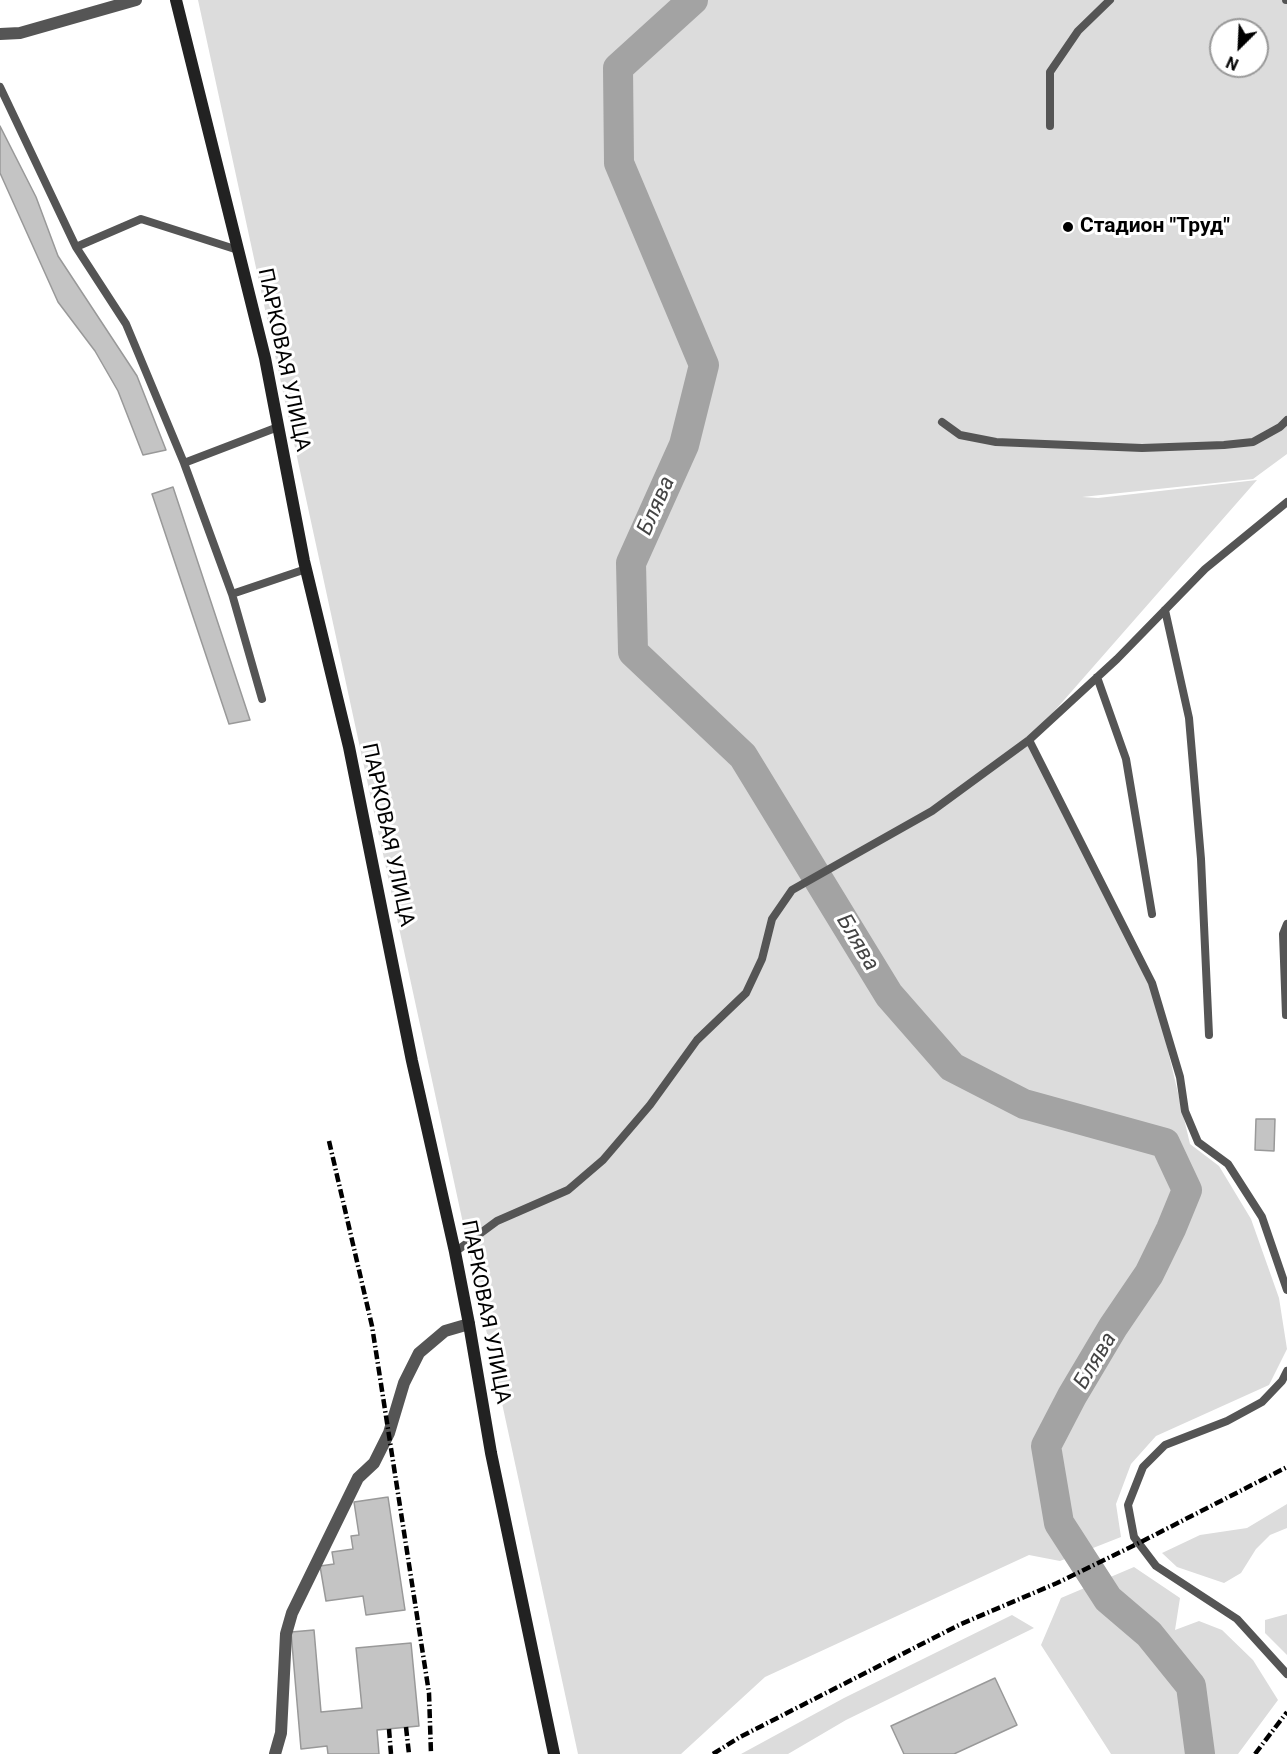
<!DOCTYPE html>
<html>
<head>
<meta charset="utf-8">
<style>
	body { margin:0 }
	#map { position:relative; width:1287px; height:1754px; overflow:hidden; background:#fff; font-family:Roboto,sans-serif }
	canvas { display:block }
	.north { position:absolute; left:1209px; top:18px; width:60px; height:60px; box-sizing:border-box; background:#fff; border:2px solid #999; border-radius:50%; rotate:204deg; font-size:16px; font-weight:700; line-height:24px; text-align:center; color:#000 }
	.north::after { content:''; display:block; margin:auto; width:21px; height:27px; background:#000; clip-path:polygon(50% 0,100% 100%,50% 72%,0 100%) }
</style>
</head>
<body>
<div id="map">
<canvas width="1287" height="1754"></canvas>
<div class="north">N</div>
</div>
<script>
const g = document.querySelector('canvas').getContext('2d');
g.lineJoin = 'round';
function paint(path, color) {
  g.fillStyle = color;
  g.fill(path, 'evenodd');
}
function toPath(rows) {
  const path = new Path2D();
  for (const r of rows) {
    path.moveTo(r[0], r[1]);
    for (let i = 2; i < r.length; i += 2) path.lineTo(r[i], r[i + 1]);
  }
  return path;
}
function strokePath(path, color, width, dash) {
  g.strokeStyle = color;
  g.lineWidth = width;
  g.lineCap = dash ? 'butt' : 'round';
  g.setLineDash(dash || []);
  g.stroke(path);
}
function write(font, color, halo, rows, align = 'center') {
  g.font = font + ' Roboto,sans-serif';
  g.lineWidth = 6;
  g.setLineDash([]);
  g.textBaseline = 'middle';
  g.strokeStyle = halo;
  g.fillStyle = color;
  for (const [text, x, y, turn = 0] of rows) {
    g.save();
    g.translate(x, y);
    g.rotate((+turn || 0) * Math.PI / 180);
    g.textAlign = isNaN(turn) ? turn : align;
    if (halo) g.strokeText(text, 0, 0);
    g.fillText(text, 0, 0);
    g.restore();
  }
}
const green = toPath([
	[198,0,1287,0,1287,454,1253,479,1082,497,1098,498,1257,480,1029,740,1152,983,1190,1144,1219,1166,1251,1219,1279,1298,1287,1349,1269,1385,1156,1436,1131,1464,1116,1504,1121,1537,1060,1561,1029,1555,765,1677,681,1754,578,1754],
	[1221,30,1257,30,1257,66,1221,66],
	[1287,1504,1287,1528,1270,1535,1256,1549,1241,1573,1224,1583,1177,1567,1162,1553,1200,1535,1247,1528],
	[1134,1567,1180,1598,1175,1630,1199,1621,1222,1630,1253,1660,1278,1700,1238,1754,1111,1754,1041,1645,1061,1598],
	[1287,1614,1287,1655,1265,1633,1265,1620],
	[1012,1615,1034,1628,846,1720,788,1754,741,1754,844,1698]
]);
const river = toPath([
	[693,0,618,68,619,163,704,365,684,445,631,563,633,652,743,756,889,995,952,1067,1024,1104,1165,1143,1187,1190,1171,1229,1149,1274,1113,1327,1072,1396,1046,1446,1059,1523,1108,1599,1149,1634,1191,1686,1200,1754]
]);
const building = toPath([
	[0,126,36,197,58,256,137,376,166,450,143,455,118,391,95,351,58,302,0,173,0,126],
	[173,487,250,720,229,724,152,494,173,487],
	[1256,1119,1275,1119,1274,1151,1255,1150,1256,1119],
	[388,1497,405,1610,366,1615,363,1596,326,1601,320,1566,334,1564,332,1552,353,1549,351,1536,359,1535,354,1502,388,1497],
	[314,1630,321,1712,362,1708,356,1648,411,1643,419,1726,377,1730,379,1754,328,1754,327,1746,301,1749,291,1632,314,1630],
	[995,1678,1017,1725,954,1754,904,1754,891,1726,995,1678]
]);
const lane = toPath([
	[1286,0,1287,0],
	[0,87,76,247,126,324,184,463,232,594,262,699],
	[1050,126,1050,72,1078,31,1110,0],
	[76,247,141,219,238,250],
	[942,422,960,435,996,442,1142,448,1224,445,1253,442,1280,427,1287,420],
	[184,463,278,427],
	[232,594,306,569],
	[1165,610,1189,718,1201,859,1209,1035],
	[1097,677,1126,759,1152,914],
	[1029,740,1152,983,1180,1077,1185,1111,1198,1142,1228,1164,1262,1217,1287,1290],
	[1286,1015,1283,934,1287,924],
	[455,1252,497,1221,568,1190,603,1160,650,1105,697,1040,746,993,762,959,772,919,792,890,932,811,1029,740,1117,659,1205,569,1287,502],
	[1287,1371,1282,1381,1262,1402,1227,1421,1165,1445,1143,1467,1128,1505,1134,1537,1156,1566,1237,1619,1287,1674]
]);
const street = toPath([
	[0,34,20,33,136,0],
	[275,1754,281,1733,286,1634,292,1613,358,1478,374,1463,389,1433,404,1383,419,1353,445,1331,469,1324]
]);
const secondary = toPath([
	[176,0,265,358,304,561,349,747,412,1061,455,1252,469,1324,491,1453,554,1754]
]);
const rail = toPath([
	[329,1141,372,1326,429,1693,431,1754],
	[406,1727,409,1754],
	[389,1729,391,1754],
	[713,1754,740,1737,961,1624,1057,1583,1137,1544,1287,1467],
	[1255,1754,1287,1712]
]);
const markers = [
	[1068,227,6,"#000"]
];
const poiNames = [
	["Стадион \"Труд\"",1080,227]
];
const streetNames = [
	["ПАРКОВАЯ УЛИЦА",283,360,78],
	["ПАРКОВАЯ УЛИЦА",387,835,78],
	["ПАРКОВАЯ УЛИЦА",485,1312,79]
];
const waterNames = [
	["Блява",657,506,-66],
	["Блява",857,943,59],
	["Блява",1096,1361,-59]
];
paint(green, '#dcdcdc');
strokePath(river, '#a3a3a3', 30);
paint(building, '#c4c4c4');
strokePath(building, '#999', 1.5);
strokePath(lane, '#555', 8);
strokePath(street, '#555', 12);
strokePath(secondary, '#222', 12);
strokePath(rail, '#000', 4.5, [9, 3, 1.5, 3]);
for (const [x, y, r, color] of markers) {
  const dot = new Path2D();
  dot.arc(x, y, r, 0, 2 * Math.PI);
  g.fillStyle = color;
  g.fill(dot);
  strokePath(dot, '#fff', 2);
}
write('bold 21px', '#000', '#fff', poiNames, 'left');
write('21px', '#000', '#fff', streetNames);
write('italic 22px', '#444', '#fff', waterNames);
</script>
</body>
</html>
